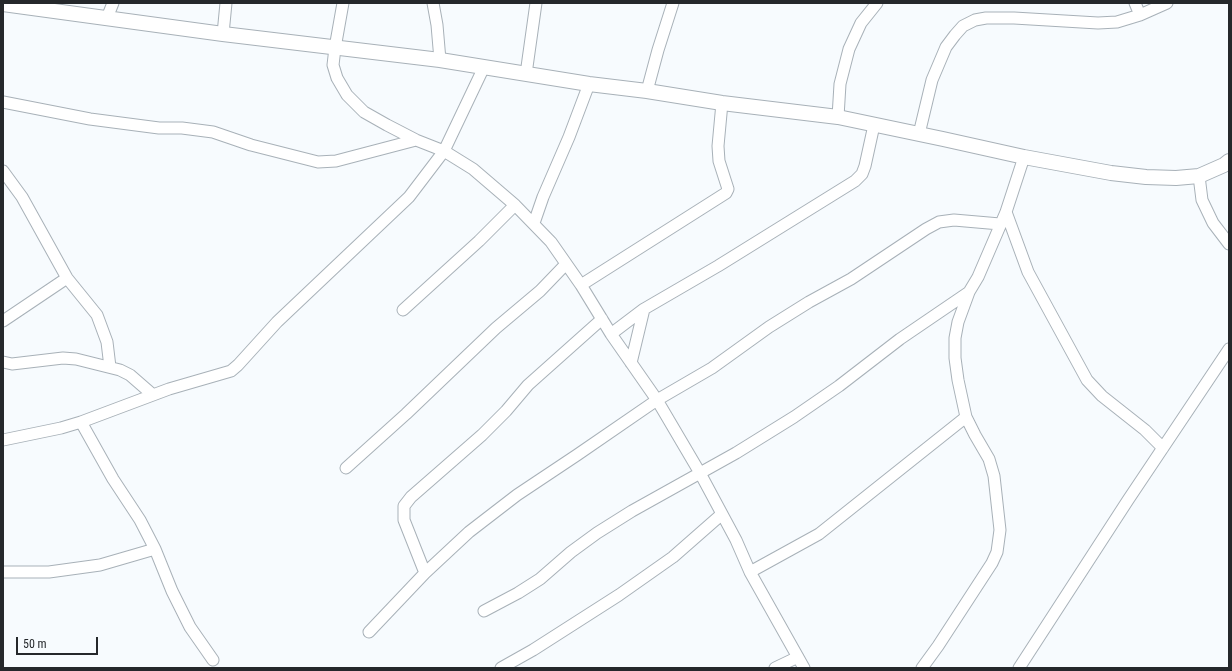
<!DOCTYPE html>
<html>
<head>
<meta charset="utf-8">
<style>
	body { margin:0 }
	#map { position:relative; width:1232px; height:671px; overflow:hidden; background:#f7fbfe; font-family:"Roboto Condensed",sans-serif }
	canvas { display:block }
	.frame { position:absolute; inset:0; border:4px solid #25282b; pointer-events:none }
	.scale { position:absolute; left:16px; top:637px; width:82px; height:18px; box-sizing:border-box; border:2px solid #25282b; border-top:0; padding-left:5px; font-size:12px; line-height:14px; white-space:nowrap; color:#25282b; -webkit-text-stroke:3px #f7fbfe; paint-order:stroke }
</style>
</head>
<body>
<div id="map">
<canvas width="1232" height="671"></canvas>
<div class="frame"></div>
<div class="scale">50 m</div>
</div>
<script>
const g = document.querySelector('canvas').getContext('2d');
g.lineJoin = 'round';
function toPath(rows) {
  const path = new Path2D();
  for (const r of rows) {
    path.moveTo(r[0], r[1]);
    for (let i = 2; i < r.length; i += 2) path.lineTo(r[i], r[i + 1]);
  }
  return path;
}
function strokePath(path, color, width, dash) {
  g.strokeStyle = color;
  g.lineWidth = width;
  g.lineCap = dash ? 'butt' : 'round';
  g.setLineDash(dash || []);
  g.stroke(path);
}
const minor = toPath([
	[343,3,335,48,333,65,337,78,347,95,364,112,387,125,416,140,444,151,473,169,515,205,551,242,581,285,611,334,657,400,700,473,736,540,750,572,804,668],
	[433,3,437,25,440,60],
	[1135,3,1140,15],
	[107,18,113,3],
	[223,34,226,3],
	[526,74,536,3],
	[647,91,658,50,673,3],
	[3,102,90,119,159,128,182,128,213,132,251,145,318,162,336,161,416,140],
	[838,117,840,84,849,49,861,23,877,3],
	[919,134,932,80,946,47,955,35,963,26,975,20,986,18,1014,18,1098,23,1117,22,1140,15,1167,3],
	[3,171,22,197,67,278,97,315,107,342,110,367],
	[1199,176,1202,200,1213,223,1229,244],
	[1006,212,1028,272,1087,380,1102,396,1145,430,1163,448],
	[534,223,543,197,569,137,589,84],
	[581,285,726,193,728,189,719,161,718,146,722,103],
	[403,310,479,241,515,205],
	[3,321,67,278],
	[611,334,644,309,718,266,855,181,862,174,865,166,874,125],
	[3,362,12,364,63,358,76,359,120,370,130,375,153,395],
	[631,363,644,309],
	[81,422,113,479,140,520,155,549,172,591,190,627,213,660],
	[3,440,61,428,81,422,169,389,231,371,238,365,277,322,409,197,444,151,484,67],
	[346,468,406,414,496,328,540,291,566,264],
	[3,572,49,572,100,565,155,549],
	[750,572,819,534,966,417],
	[425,573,404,520,404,506,411,497,482,435,506,411,528,385,602,319],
	[484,611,518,593,540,579,571,552,597,533,632,511,736,453,794,417,839,386,900,339,969,292],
	[369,632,425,573,469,532,517,495,577,455,657,400,712,368,769,327,809,302,851,279,926,229,939,222,954,220,1000,224],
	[501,668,533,650,619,595,673,557,722,514],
	[775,668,798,657],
	[922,668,938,646,992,563,997,552,1000,530,994,476,989,459,975,435,966,417,958,380,955,358,955,338,958,322,969,292,978,277,1006,212,1024,157],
	[1019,668,1128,500,1229,349]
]);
const tertiary = toPath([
	[3,4,223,34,440,60,589,84,647,91,722,103,838,117,943,139,1024,157,1111,173,1146,177,1176,178,1199,176,1224,165,1229,161]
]);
strokePath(minor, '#a8b1b8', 13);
strokePath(tertiary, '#a8b1b8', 16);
strokePath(minor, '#fff', 11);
strokePath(tertiary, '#fff', 14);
</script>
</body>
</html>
